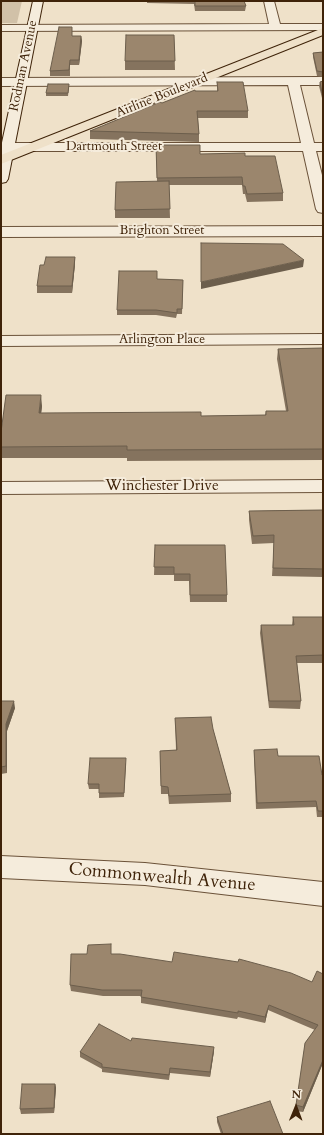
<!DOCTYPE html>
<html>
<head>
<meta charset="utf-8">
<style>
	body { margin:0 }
	#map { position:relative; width:324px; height:1135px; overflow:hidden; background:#efe1c9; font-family:Cardo,serif }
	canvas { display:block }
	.frame { position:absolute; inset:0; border:2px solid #3f2309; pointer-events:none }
	.north { position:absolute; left:276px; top:1087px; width:40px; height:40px; -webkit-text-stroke:3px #f5ecdc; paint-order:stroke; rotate:1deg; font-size:11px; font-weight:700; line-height:16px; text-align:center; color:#3f2309 }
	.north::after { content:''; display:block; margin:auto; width:14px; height:18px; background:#3f2309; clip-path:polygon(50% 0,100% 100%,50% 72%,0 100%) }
</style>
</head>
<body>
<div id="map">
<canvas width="324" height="1135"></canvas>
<div class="frame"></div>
<div class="north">N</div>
</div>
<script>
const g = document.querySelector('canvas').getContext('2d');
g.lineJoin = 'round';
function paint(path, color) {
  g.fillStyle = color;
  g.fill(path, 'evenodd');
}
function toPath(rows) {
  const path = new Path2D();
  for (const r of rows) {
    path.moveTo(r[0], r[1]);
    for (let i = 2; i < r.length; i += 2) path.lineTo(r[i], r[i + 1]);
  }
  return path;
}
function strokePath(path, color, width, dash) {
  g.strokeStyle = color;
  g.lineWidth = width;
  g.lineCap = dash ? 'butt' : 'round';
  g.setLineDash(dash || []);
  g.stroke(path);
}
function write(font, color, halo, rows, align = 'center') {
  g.font = font + ' Cardo,serif';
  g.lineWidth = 4;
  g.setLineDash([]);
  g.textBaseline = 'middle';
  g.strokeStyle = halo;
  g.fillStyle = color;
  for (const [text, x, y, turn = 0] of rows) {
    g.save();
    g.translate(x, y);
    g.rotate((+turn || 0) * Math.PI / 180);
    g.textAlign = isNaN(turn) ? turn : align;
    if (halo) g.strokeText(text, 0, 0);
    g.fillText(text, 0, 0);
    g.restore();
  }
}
const green = toPath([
	[1,1,22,1,17,23,1,23]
]);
const street = toPath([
	[264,1,274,1,280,24,323,24,323,30,1,31,1,25,269,24,264,1],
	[323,77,323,85,300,85,314,143,323,143,323,151,316,151,323,179,323,213,318,212,316,209,303,151,1,151,1,143,301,143,288,85,1,86,1,78,323,77],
	[323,226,323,236,1,237,1,227,323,226],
	[323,334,323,344,1,346,1,336,323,334],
	[323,480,323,492,1,494,1,482,323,480],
	[1,856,145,863,323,882,323,906,145,885,1,878,1,856]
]);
const secondary = toPath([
	[33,1,43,1,8,179,6,182,1,183,1,147,33,1]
]);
const primary = toPath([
	[323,28,323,35,1,164,1,155,323,28]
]);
const wall = toPath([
	[147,1,244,1,246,6,245,11,195,11,194,4,147,3],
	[72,27,72,36,81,36,82,41,79,65,70,65,70,76,50,76,50,71],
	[174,35,175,70,125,70,125,61],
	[323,52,323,77,317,76,313,57,313,53],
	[323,81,323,98,322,98,319,86,320,82],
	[217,82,248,111,248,118,198,118,199,134,199,142,90,139,90,131,162,103,195,91,217,91],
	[69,87,68,96,46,96,46,93],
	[156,145,200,154,245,156,283,193,283,201,247,202,245,194,243,194,242,185,169,185,170,218,115,218,115,210,157,181],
	[75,257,75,264,72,293,37,293,37,286,44,265],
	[157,279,183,280,182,314,177,314,176,318,156,315,117,315,117,310],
	[323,348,323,460,127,461,127,458,1,458,1,432,42,406,41,413,201,416,265,415,266,411,286,411,277,359,278,349],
	[323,510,323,577,272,576,274,543,252,544,249,520,249,511],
	[155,545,227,595,227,602,190,602,189,581,174,581,174,575,154,575],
	[293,617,323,617,323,663,297,663,301,701,300,709,269,708,260,633,261,625,292,625],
	[1,701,15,708,7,731,7,773,1,774],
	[175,718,213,729,231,794,231,802,169,804,168,794,161,794,160,751,176,750],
	[254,750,278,756,323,775,323,817,317,817,316,807,256,809,254,756],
	[126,763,124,797,99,798,99,789,89,789,88,784],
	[323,974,323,1063,303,1112,296,1111,305,1043,315,1030,268,1010,265,1023,238,1017,237,1019,141,1003,141,996,103,996,71,991,70,985,312,982],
	[131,1041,214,1051,210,1077,170,1073,169,1080,102,1072,102,1069,80,1057,80,1052],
	[55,1084,56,1088,54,1113,21,1114,20,1109],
	[217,1117,283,1134,221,1134,217,1122]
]);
const shadedWall = toPath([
	[81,36,82,41,79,65,79,60],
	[75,257,75,264,72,293,72,286],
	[304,260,303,267,201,289,201,282],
	[41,395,42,406,40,424,39,413],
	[14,701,15,708,7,731,7,773,6,766,6,724],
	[269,1005,268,1010,265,1023,265,1017],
	[214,1047,214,1051,210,1077,210,1072],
	[323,1060,323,1063,303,1112,303,1107],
	[55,1084,56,1088,54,1113,54,1108]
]);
const building = toPath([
	[195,1,244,1,246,6,195,6,195,1],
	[59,27,72,27,72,36,81,36,79,60,70,60,69,70,50,71,59,27],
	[126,35,174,35,175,61,125,61,126,35],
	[323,52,323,72,317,71,313,53,323,52],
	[323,81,323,93,322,93,320,82,323,81],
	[217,82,243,82,248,111,197,111,199,134,90,131,160,102,162,103,195,90,195,91,218,91,217,82],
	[48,84,69,84,68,93,46,93,48,84],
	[156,145,200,145,200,154,245,153,245,156,275,156,283,193,247,194,245,186,243,186,242,177,157,178,156,145],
	[169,181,170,209,115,210,116,182,169,181],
	[201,243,283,244,304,260,201,282,201,243],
	[46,257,75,257,72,286,37,286,40,265,44,265,46,257],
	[119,271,157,271,157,279,183,280,182,309,177,309,177,313,156,310,117,310,119,271],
	[323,348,323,449,127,450,127,446,1,447,1,432,6,395,41,395,39,413,201,412,201,416,266,415,266,411,288,411,278,349,323,348],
	[323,510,323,569,273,568,274,535,253,536,249,511,323,510],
	[155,545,225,545,227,595,190,595,190,574,174,574,174,567,154,567,155,545],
	[293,617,323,617,323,655,296,656,301,701,269,701,261,625,294,625,293,617],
	[1,701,14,701,6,724,6,766,1,767,1,701],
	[211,717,213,729,231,794,169,796,168,787,161,786,160,751,177,750,175,718,211,717],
	[277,749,278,756,319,756,322,775,323,775,323,811,318,811,316,801,257,803,254,750,277,749],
	[90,758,126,758,124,793,99,793,99,784,88,784,90,758],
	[111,944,111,954,120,954,172,962,174,952,238,962,239,959,291,973,312,982,317,971,323,974,323,1060,303,1107,296,1105,305,1043,318,1025,269,1005,265,1017,238,1011,238,1013,141,997,142,990,102,990,70,985,71,954,87,954,88,945,111,944],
	[99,1024,131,1041,132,1038,214,1047,210,1072,170,1068,169,1075,102,1067,102,1064,80,1052,99,1024],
	[22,1084,55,1084,54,1108,20,1109,22,1084],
	[270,1101,283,1134,223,1134,217,1117,270,1101]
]);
const farStreetnames = [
	["Rodman Avenue",24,66,-78],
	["Airline Boulevard",162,96,-22],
	["Dartmouth Street",114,147],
	["Brighton Street",162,231],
	["Arlington Place",162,340]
];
const streetNames = [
	["Winchester Drive",162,487]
];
const nearStreetnames = [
	["Commonwealth Avenue",162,878,5]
];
paint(green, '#d1c1a8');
strokePath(street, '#6b5239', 2);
strokePath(secondary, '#3f2309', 2);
strokePath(primary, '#3f2309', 2);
paint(street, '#f5ecdc');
paint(secondary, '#f5ecdc');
paint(primary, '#efe1c9');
paint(wall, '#85735e');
paint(shadedWall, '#6c5e4c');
paint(building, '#9b866d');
strokePath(building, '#6c5e4c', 1);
write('13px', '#3f2309', '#f5ecdc', farStreetnames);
write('15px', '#3f2309', '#f5ecdc', streetNames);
write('18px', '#3f2309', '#f5ecdc', nearStreetnames);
</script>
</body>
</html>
